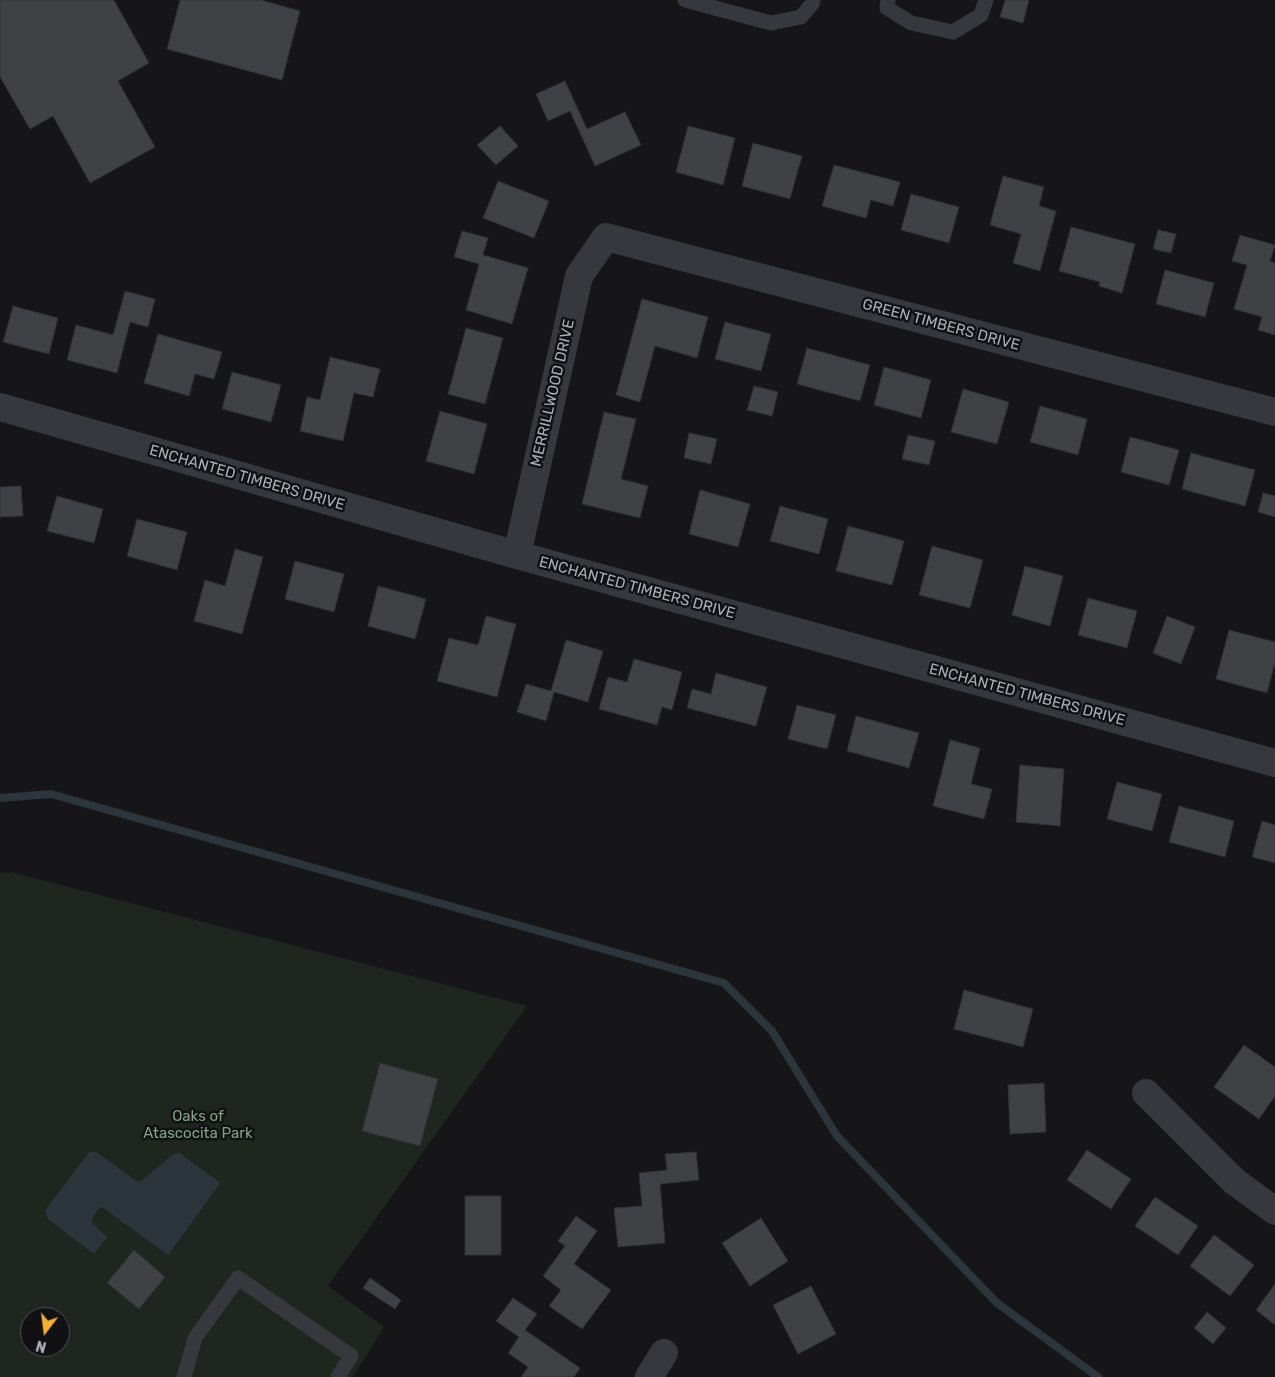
<!DOCTYPE html>
<html>
<head>
<meta charset="utf-8">
<style>
	body { margin:0 }
	#map { position:relative; width:1275px; height:1377px; overflow:hidden; background:#161618; font-family:Rubik,sans-serif }
	canvas { display:block }
	.north { position:absolute; left:20px; top:1307px; width:50px; height:50px; box-sizing:border-box; background:#111113; border:1px solid #4d4f55; border-radius:50%; rotate:195deg; font-size:14px; font-weight:700; line-height:20px; text-align:center; color:#a8adb8 }
	.north::after { content:''; display:block; margin:auto; width:18px; height:22px; background:#f2b134; clip-path:polygon(50% 0,100% 100%,50% 72%,0 100%) }
</style>
</head>
<body>
<div id="map">
<canvas width="1275" height="1377"></canvas>
<div class="north">N</div>
</div>
<script>
const g = document.querySelector('canvas').getContext('2d');
g.lineJoin = 'round';
function paint(path, color) {
  g.fillStyle = color;
  g.fill(path, 'evenodd');
}
function toPath(rows) {
  const path = new Path2D();
  for (const r of rows) {
    path.moveTo(r[0], r[1]);
    for (let i = 2; i < r.length; i += 2) path.lineTo(r[i], r[i + 1]);
  }
  return path;
}
function strokePath(path, color, width, dash) {
  g.strokeStyle = color;
  g.lineWidth = width;
  g.lineCap = dash ? 'butt' : 'round';
  g.setLineDash(dash || []);
  g.stroke(path);
}
function write(font, color, halo, rows, align = 'center') {
  g.font = font + ' Rubik,sans-serif';
  g.lineWidth = 5;
  g.setLineDash([]);
  g.textBaseline = 'middle';
  g.strokeStyle = halo;
  g.fillStyle = color;
  for (const [text, x, y, turn = 0] of rows) {
    g.save();
    g.translate(x, y);
    g.rotate((+turn || 0) * Math.PI / 180);
    g.textAlign = isNaN(turn) ? turn : align;
    if (halo) g.strokeText(text, 0, 0);
    g.fillText(text, 0, 0);
    g.restore();
  }
}
const green = toPath([
	[11,872,527,1006,328,1286,384,1327,353,1377,0,1377,0,873],
	[30,1317,60,1317,60,1347,30,1347]
]);
const water = toPath([
	[90,1152,96,1152,138,1182,141,1181,172,1155,178,1153,181,1154,219,1182,219,1185,168,1255,102,1207,98,1209,92,1219,92,1223,107,1237,94,1254,48,1219,45,1211,49,1205,87,1155]
]);
const stream = toPath([
	[0,798,51,794,724,983,772,1031,837,1136,997,1303,1098,1377]
]);
const building = toPath([
	[0,0,114,0,149,63,118,81,155,147,90,183,53,116,30,129,0,77,0,0],
	[180,0,261,0,300,11,282,80,167,49,180,0],
	[1005,0,1029,0,1023,23,1000,17,1005,0],
	[565,81,587,129,625,112,641,145,595,166,570,111,548,121,536,94,565,81],
	[500,126,518,146,496,165,477,145,500,126],
	[688,126,735,138,723,185,676,172,688,126],
	[753,143,802,156,790,199,742,186,753,143],
	[834,165,900,182,893,206,871,200,866,218,822,206,834,165],
	[1003,176,1044,187,1039,206,1056,211,1040,271,1013,263,1021,234,990,225,1003,176],
	[498,181,549,201,534,238,483,218,498,181],
	[911,194,959,207,949,243,901,230,911,194],
	[1071,227,1135,244,1122,293,1099,286,1100,282,1059,271,1071,227],
	[1158,230,1176,234,1171,253,1153,249,1158,230],
	[462,231,488,238,483,255,528,268,512,324,466,310,479,264,454,257,462,231],
	[1240,235,1275,245,1270,261,1275,263,1275,335,1258,330,1262,317,1234,309,1247,265,1232,261,1240,235],
	[1165,270,1214,283,1205,317,1156,304,1165,270],
	[125,291,155,299,148,327,130,322,117,373,67,360,76,325,113,335,125,291],
	[642,299,708,317,697,358,655,346,640,402,616,395,642,299],
	[13,306,58,318,49,354,3,342,13,306],
	[725,322,771,334,761,371,715,359,725,322],
	[466,328,503,338,485,404,448,394,466,328],
	[158,334,222,352,214,379,195,374,189,396,144,383,158,334],
	[807,348,870,365,860,401,797,384,807,348],
	[330,357,380,369,373,397,354,393,343,441,300,431,307,397,320,400,330,357],
	[884,367,931,380,921,418,874,405,884,367],
	[232,372,281,385,271,422,222,409,232,372],
	[754,386,778,392,772,416,747,410,754,386],
	[963,389,1009,402,997,444,951,432,963,389],
	[1040,406,1087,419,1078,455,1030,442,1040,406],
	[440,411,487,424,474,474,426,461,440,411],
	[604,412,636,419,621,479,648,486,640,518,582,504,604,412],
	[689,433,717,439,711,464,684,458,689,433],
	[908,435,935,441,929,465,902,459,908,435],
	[1130,437,1179,450,1169,485,1121,472,1130,437],
	[1191,453,1255,470,1245,506,1182,489,1191,453],
	[21,486,23,516,0,517,0,487,21,486],
	[700,490,750,504,738,547,689,534,700,490],
	[1263,493,1275,496,1275,517,1258,512,1263,493],
	[57,496,103,509,94,543,47,531,57,496],
	[780,506,828,519,819,554,770,541,780,506],
	[137,519,187,532,177,570,127,556,137,519],
	[848,526,904,541,892,585,836,571,848,526],
	[932,546,983,560,970,608,919,595,932,546],
	[235,549,263,557,242,634,194,621,205,580,225,586,235,549],
	[295,561,344,574,334,612,285,599,295,561],
	[1025,566,1063,576,1050,626,1012,615,1025,566],
	[378,586,426,599,415,639,368,626,378,586],
	[1088,598,1137,611,1127,648,1078,635,1088,598],
	[486,616,516,624,497,697,437,681,449,638,478,645,486,616],
	[1167,616,1195,627,1181,664,1153,653,1167,616],
	[1229,630,1275,642,1275,662,1267,693,1216,679,1229,630],
	[566,640,603,651,588,702,554,692,546,721,517,712,526,684,551,691,566,640],
	[634,659,682,672,672,710,662,707,657,725,599,709,608,677,627,682,634,659],
	[716,673,767,687,756,726,687,708,692,689,711,694,716,673],
	[797,705,836,715,827,749,788,739,797,705],
	[856,716,919,733,909,768,847,751,856,716],
	[950,740,980,748,971,784,992,789,984,819,933,806,950,740],
	[1020,765,1064,769,1060,826,1016,822,1020,765],
	[1117,782,1162,794,1152,831,1107,819,1117,782],
	[1179,806,1234,821,1225,857,1169,842,1179,806],
	[1262,821,1275,825,1275,863,1252,857,1262,821],
	[964,990,1033,1009,1023,1047,954,1029,964,990],
	[1244,1045,1275,1067,1275,1096,1259,1119,1214,1087,1244,1045],
	[380,1063,438,1079,420,1146,362,1131,380,1063],
	[1044,1083,1046,1132,1010,1134,1008,1085,1044,1083],
	[1087,1150,1131,1179,1111,1209,1067,1180,1087,1150],
	[696,1152,699,1180,660,1184,665,1243,618,1247,614,1208,642,1206,639,1173,667,1170,665,1154,696,1152],
	[465,1196,501,1196,501,1255,465,1255,465,1196],
	[1155,1197,1198,1226,1178,1255,1135,1226,1155,1197],
	[576,1216,597,1231,574,1264,611,1290,582,1329,549,1306,561,1290,543,1276,565,1246,558,1241,576,1216],
	[761,1218,788,1261,750,1286,722,1243,761,1218],
	[1214,1235,1254,1265,1230,1296,1190,1266,1214,1235],
	[134,1250,165,1277,139,1309,107,1283,134,1250],
	[370,1278,401,1300,395,1309,363,1288,370,1278],
	[1275,1284,1275,1325,1256,1310,1275,1284],
	[811,1286,836,1334,798,1354,773,1305,811,1286],
	[513,1298,537,1314,525,1330,580,1368,574,1377,521,1377,528,1367,508,1353,519,1337,496,1321,513,1298],
	[1207,1312,1226,1328,1213,1344,1194,1328,1207,1312]
]);
const lane = toPath([
	[685,0,771,23,801,17,812,4,813,0],
	[888,0,887,8,911,23,953,32,981,15,986,0],
	[184,1377,195,1338,238,1278,351,1356,338,1377]
]);
const street = toPath([
	[0,407,517,555,1275,763],
	[517,555,579,276,606,237,1275,412],
	[1146,1093,1234,1181,1275,1211],
	[649,1377,664,1353]
]);
const streetNames = [
	["GREEN TIMBERS DRIVE",941,325,15],
	["MERRILLWOOD DRIVE",553,393,-77],
	["ENCHANTED TIMBERS DRIVE",247,478,16],
	["ENCHANTED TIMBERS DRIVE",637,588,15],
	["ENCHANTED TIMBERS DRIVE",1027,695,15]
];
const parkNames = [
	["Oaks of",198,1117],
	["Atascocita Park",198,1134]
];
paint(green, '#1e261f');
paint(water, '#2c353c');
strokePath(stream, '#2c353c', 8);
paint(building, '#404145');
strokePath(building, '#303034', 1);
strokePath(lane, '#37383d', 15);
strokePath(street, '#37383d', 28);
write('15px', '#a8adb8', '#111113', streetNames);
write('15px', '#7fa381', '#111113', parkNames);
</script>
</body>
</html>
